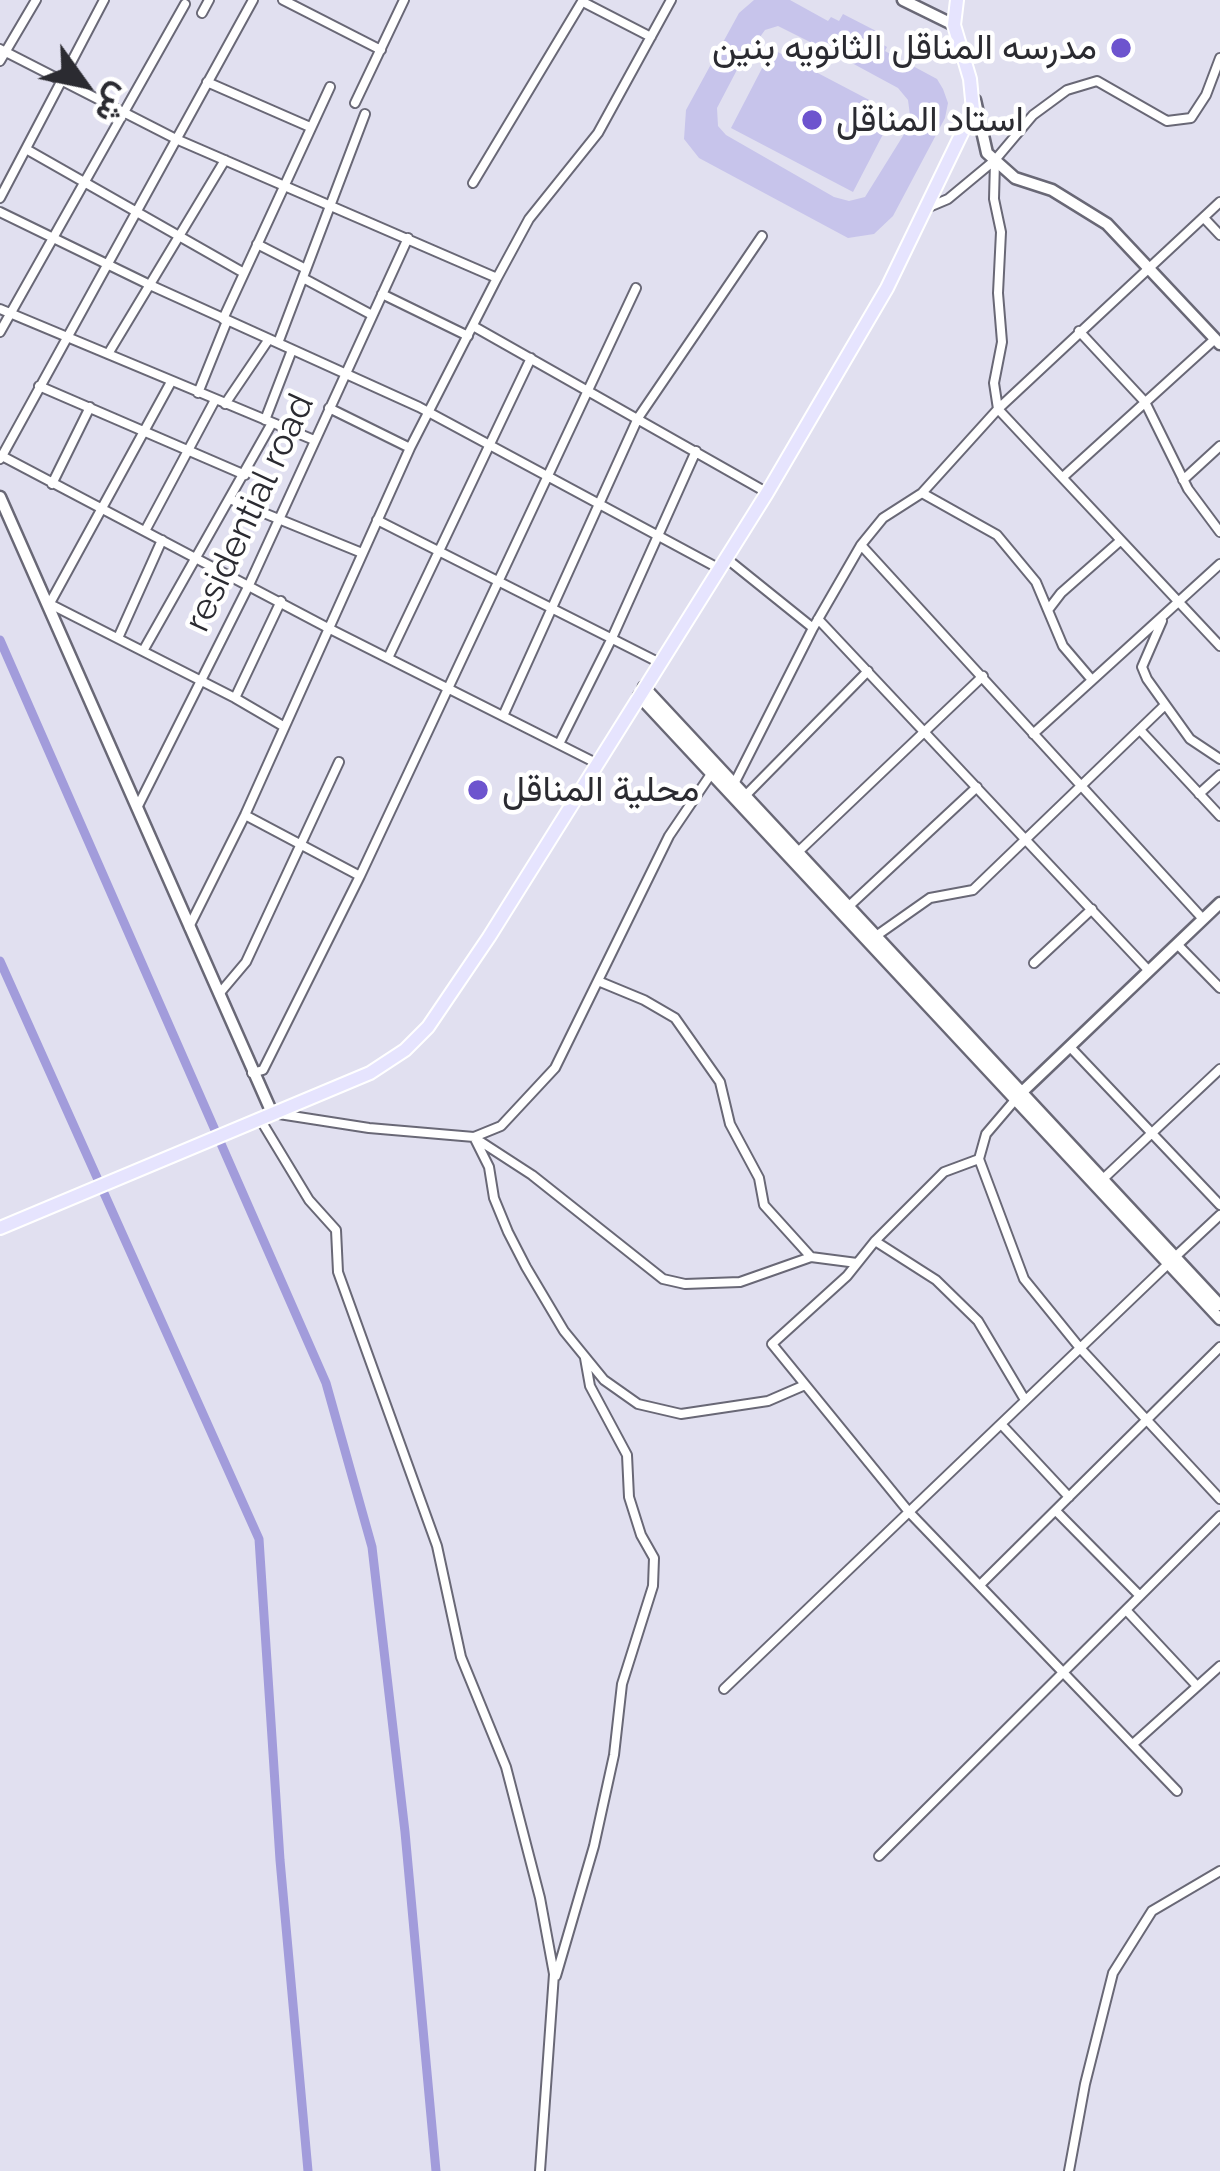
<!DOCTYPE html>
<html>
<head>
<meta charset="utf-8">
<style>
	body { margin:0 }
	#map { position:relative; width:1220px; height:2171px; overflow:hidden; background:#e1e0f0; font-family:Raleway,Vazirmatn,sans-serif }
	canvas { display:block }
	.north { position:absolute; left:24px; top:24px; width:120px; height:120px; -webkit-text-stroke:9px #fff; paint-order:stroke; rotate:123deg; font-size:33px; font-weight:700; line-height:48px; text-align:center; color:#2b2b31 }
	.north::after { content:''; display:block; margin:auto; width:42px; height:54px; background:#2b2b31; clip-path:polygon(50% 0,100% 100%,50% 72%,0 100%) }
</style>
</head>
<body>
<div id="map">
<canvas width="1220" height="2171"></canvas>
<div class="north">ش</div>
</div>
<script>
const g = document.querySelector('canvas').getContext('2d');
g.lineJoin = 'round';
function paint(path, color) {
  g.fillStyle = color;
  g.fill(path, 'evenodd');
}
function toPath(rows) {
  const path = new Path2D();
  for (const r of rows) {
    path.moveTo(r[0], r[1]);
    for (let i = 2; i < r.length; i += 2) path.lineTo(r[i], r[i + 1]);
  }
  return path;
}
function strokePath(path, color, width, dash) {
  g.strokeStyle = color;
  g.lineWidth = width;
  g.lineCap = dash ? 'butt' : 'round';
  g.setLineDash(dash || []);
  g.stroke(path);
}
function write(font, color, halo, rows, align = 'center') {
  g.font = font + ' Raleway,Vazirmatn,sans-serif';
  g.lineWidth = 9;
  g.setLineDash([]);
  g.textBaseline = 'middle';
  g.strokeStyle = halo;
  g.fillStyle = color;
  for (const [text, x, y, turn = 0] of rows) {
    g.save();
    g.translate(x, y);
    g.rotate((+turn || 0) * Math.PI / 180);
    g.textAlign = isNaN(turn) ? turn : align;
    if (halo) g.strokeText(text, 0, 0);
    g.fillText(text, 0, 0);
    g.restore();
  }
}
const green = toPath([
	[754,0,790,0,828,21,831,17,839,21,843,14,880,33,877,41,887,47,885,51,937,79,943,89,948,103,945,118,893,216,874,234,848,238,699,158,684,139,686,110,739,13],
	[778,26,842,58,855,38,860,40,850,62,898,88,908,100,911,123,865,197,849,201,834,197,726,135,718,126,717,108,739,66,765,30],
	[772,49,894,113,853,192,731,128]
]);
const canal = toPath([
	[0,640,326,1383,372,1547,405,1832,436,2171],
	[0,961,259,1539,280,1860,308,2171]
]);
const street = toPath([
	[283,0,381,50],
	[583,2,651,37],
	[202,13,209,0],
	[0,49,176,139,497,278],
	[0,61,36,0],
	[207,82,310,127],
	[355,103,404,0],
	[26,149,244,273],
	[995,161,994,199,1001,232,998,293,1002,342,994,383,998,409,1220,646],
	[473,183,583,0],
	[0,198,104,0],
	[929,207,948,199,995,160,1033,115,1067,90,1097,81,1167,121,1191,118,1206,95,1220,58],
	[0,212,150,285,419,407,718,568],
	[1204,218,1220,235],
	[257,244,306,269],
	[303,278,372,315],
	[382,294,468,336],
	[0,309,314,440],
	[223,319,330,87],
	[473,326,766,492],
	[1079,331,1145,402,1188,489,1220,532],
	[0,332,185,4],
	[278,343,365,114],
	[108,354,225,160],
	[39,386,245,475],
	[198,393,227,321],
	[225,404,269,339],
	[329,408,410,448],
	[265,420,292,350],
	[2,456,253,0],
	[0,459,2,456,328,628,596,763],
	[1063,477,1215,339],
	[1183,480,1220,446],
	[52,484,90,407],
	[922,493,997,535,1036,582,1063,646,1092,680],
	[232,500,362,553],
	[377,520,660,663],
	[145,531,215,400],
	[861,545,1203,919],
	[726,558,813,628],
	[48,603,235,698,281,601],
	[50,603,171,382],
	[1048,610,1061,593,1120,541],
	[818,619,1149,971],
	[1162,621,1142,667,1147,679,1190,739,1220,759],
	[118,638,162,540],
	[143,651,272,423],
	[388,658,531,358],
	[235,698,283,726],
	[503,716,638,418,762,236],
	[1141,731,1220,816],
	[1033,734,1220,564],
	[559,744,612,638,696,451],
	[734,784,813,628,861,545,883,518,922,493,998,409,1220,202],
	[1199,794,1220,775],
	[745,796,868,671],
	[137,808,249,585,408,238],
	[245,815,360,876],
	[797,853,983,676],
	[848,907,977,787],
	[189,927,245,815,410,448,497,278,529,219,598,133,671,0],
	[876,936,930,898,973,890,1164,706],
	[1177,944,1220,988],
	[1034,963,1092,909],
	[598,981,644,1000,675,1018,720,1082,730,1124,759,1178,764,1205,811,1257],
	[219,994,246,962,339,762],
	[1071,1048,1220,1205],
	[252,1073,263,1070,360,876,636,288],
	[1015,1100,986,1134,979,1159,944,1172,875,1241,847,1276,772,1344,909,1512,1177,1791],
	[279,1114,369,1128,474,1137,501,1126,555,1068,669,836,711,774],
	[260,1119,309,1200,336,1230,338,1272,437,1546,461,1657,506,1767,540,1898,554,1974,540,2171],
	[474,1137,489,1167,494,1198,508,1232,526,1267,564,1331,604,1380,638,1404,681,1414,768,1401,805,1385],
	[475,1138,532,1175,663,1279,685,1284,740,1282,811,1257,857,1263],
	[979,1159,1024,1279,1080,1348,1220,1499],
	[1103,1179,1220,1069],
	[875,1241,936,1280,978,1321,1025,1400],
	[1175,1257,1220,1215],
	[1001,1424,1069,1497],
	[1056,1511,1140,1596],
	[981,1584,1220,1347],
	[1126,1610,1197,1686],
	[724,1689,1168,1264],
	[1133,1744,1220,1666],
	[879,1856,1220,1516],
	[556,1976,594,1846,614,1755,622,1684,653,1586,654,1558,641,1535,629,1497,627,1455,590,1386,585,1358],
	[1069,2171,1085,2084,1113,1973,1152,1911,1220,1871]
]);
const secondary = toPath([
	[903,0,954,25],
	[975,100,987,153,1015,178,1052,190,1107,224,1220,344],
	[0,497,272,1113],
	[644,687,1220,1305],
	[639,696,1220,1319],
	[1021,1093,1220,903]
]);
const primary = toPath([
	[0,1228,370,1073,405,1050,428,1027,489,937,767,493,887,288,973,110,970,79,954,25,957,0]
]);
const markers = [
	[1121,48,12,"#6d54ce"],
	[812,120,12,"#6d54ce"],
	[478,790,12,"#6d54ce"]
];
const poiNames = [
	["مدرسه المناقل الثانويه بنين",1097,48,"right"],
	["استاد المناقل",836,120],
	["محلية المناقل",502,790]
];
const streetNames = [
	["residential road",250,513,-65]
];
paint(green, '#c7c4eb');
strokePath(canal, '#a29cdb', 9);
strokePath(street, '#696876', 12);
strokePath(secondary, '#696876', 15);
strokePath(primary, '#fff', 16);
strokePath(street, '#fff', 8);
strokePath(secondary, '#fff', 10);
strokePath(primary, '#e6e4fe', 12);
for (const [x, y, r, color] of markers) {
  const dot = new Path2D();
  dot.arc(x, y, r, 0, 2 * Math.PI);
  g.fillStyle = color;
  g.fill(dot);
  strokePath(dot, '#fff', 4.5);
}
write('36px', '#2b2b31', '#fff', poiNames, 'left');
write('36px', '#2b2b31', '#fff', streetNames);
</script>
</body>
</html>
